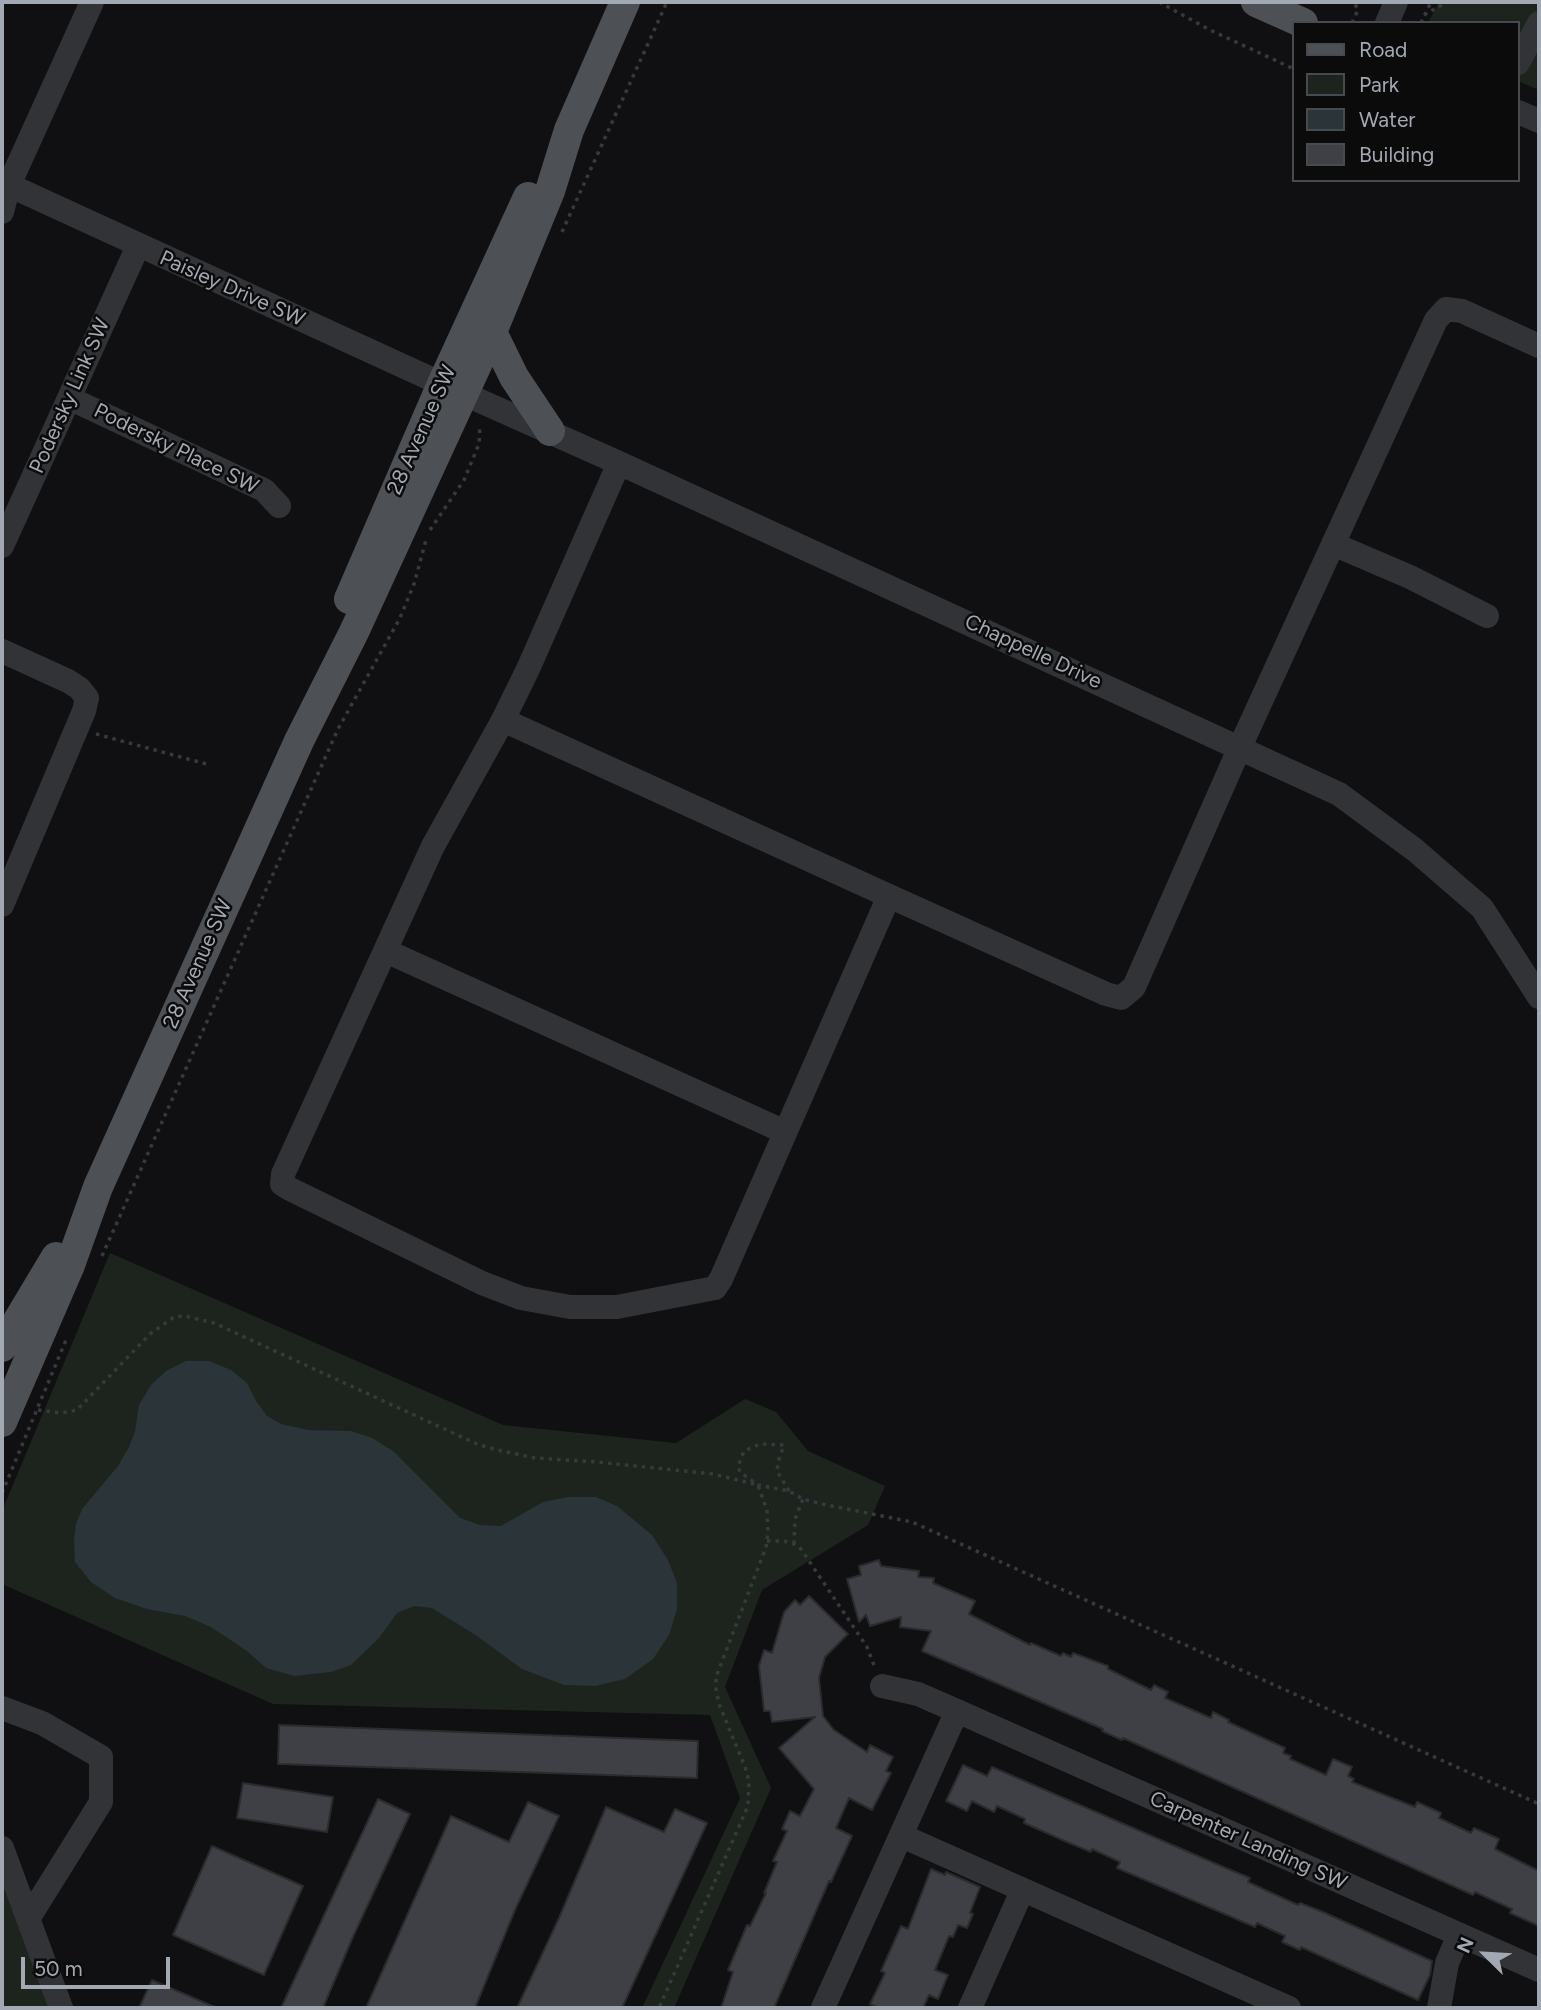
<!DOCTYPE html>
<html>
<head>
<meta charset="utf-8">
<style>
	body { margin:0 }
	#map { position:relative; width:1541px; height:2010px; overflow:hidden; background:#101012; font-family:Figtree,sans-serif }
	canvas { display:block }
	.frame { position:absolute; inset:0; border:4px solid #a2a9b2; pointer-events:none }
	.legend { position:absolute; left:1292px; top:21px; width:228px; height:161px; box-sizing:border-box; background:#0b0b0c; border:2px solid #474a4e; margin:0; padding:9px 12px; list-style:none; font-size:21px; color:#a2a9b2 }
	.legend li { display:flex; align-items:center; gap:14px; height:35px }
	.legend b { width:35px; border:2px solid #474a4e }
	.north { position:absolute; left:1450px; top:1919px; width:70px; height:70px; -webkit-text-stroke:5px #0b0b0c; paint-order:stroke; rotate:294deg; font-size:19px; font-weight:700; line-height:28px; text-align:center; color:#a2a9b2 }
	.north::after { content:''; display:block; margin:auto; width:24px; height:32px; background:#a2a9b2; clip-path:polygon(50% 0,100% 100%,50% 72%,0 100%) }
	.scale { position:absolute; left:21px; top:1957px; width:149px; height:32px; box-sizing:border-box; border:4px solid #a2a9b2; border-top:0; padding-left:9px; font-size:21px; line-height:24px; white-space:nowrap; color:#a2a9b2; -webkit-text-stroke:5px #0b0b0c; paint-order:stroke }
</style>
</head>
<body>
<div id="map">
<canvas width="1541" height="2010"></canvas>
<div class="frame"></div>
<ul class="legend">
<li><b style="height:9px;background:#4d5055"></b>Road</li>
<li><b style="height:19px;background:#1d241d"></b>Park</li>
<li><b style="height:19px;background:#2a3439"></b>Water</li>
<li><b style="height:19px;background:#3f4045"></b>Building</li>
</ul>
<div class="north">N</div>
<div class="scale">50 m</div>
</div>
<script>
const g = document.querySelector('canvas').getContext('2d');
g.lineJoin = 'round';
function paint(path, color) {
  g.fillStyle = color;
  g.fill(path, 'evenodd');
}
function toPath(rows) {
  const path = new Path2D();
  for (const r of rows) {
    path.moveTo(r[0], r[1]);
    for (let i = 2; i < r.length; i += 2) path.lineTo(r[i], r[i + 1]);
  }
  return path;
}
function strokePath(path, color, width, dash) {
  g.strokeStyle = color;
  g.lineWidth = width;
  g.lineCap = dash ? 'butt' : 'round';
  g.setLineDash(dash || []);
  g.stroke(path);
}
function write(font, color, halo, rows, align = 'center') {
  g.font = font + ' Figtree,sans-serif';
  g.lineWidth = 5;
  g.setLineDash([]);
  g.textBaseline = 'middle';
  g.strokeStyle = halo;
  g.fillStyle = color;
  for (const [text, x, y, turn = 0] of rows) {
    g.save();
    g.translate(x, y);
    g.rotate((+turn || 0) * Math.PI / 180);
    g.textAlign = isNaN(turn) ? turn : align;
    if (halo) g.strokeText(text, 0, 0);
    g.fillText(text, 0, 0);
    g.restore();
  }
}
const green = toPath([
	[1439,2,1539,2,1539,90,1518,81,1518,23,1428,23],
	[110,1253,503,1425,676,1443,745,1399,776,1412,808,1451,885,1486,868,1525,762,1590,725,1687,771,1788,674,2008,642,2008,740,1798,710,1715,273,1704,2,1584,2,1511],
	[2,1829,74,2008,2,2008]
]);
const water = toPath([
	[186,1361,209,1361,231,1370,247,1383,256,1401,267,1416,281,1424,308,1430,351,1431,372,1438,393,1451,460,1518,480,1525,501,1526,543,1502,568,1497,596,1497,617,1506,652,1535,668,1560,677,1583,677,1609,669,1635,653,1659,625,1679,595,1686,564,1685,522,1669,477,1636,432,1608,414,1606,397,1613,379,1638,351,1665,331,1672,294,1676,266,1668,247,1651,211,1627,185,1616,147,1609,115,1598,91,1582,75,1562,74,1540,76,1524,82,1509,118,1466,129,1447,135,1431,139,1405,151,1385,166,1371]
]);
const building = toPath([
	[879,1560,881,1566,919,1571,918,1577,934,1578,933,1583,975,1601,969,1614,1030,1645,1031,1643,1061,1656,1063,1653,1071,1657,1073,1653,1108,1666,1108,1669,1151,1690,1154,1685,1168,1692,1165,1698,1211,1718,1213,1712,1229,1720,1228,1722,1285,1748,1283,1753,1291,1756,1290,1759,1326,1775,1333,1759,1352,1767,1348,1776,1354,1779,1352,1782,1415,1807,1417,1802,1441,1813,1439,1818,1471,1833,1474,1828,1499,1839,1495,1849,1539,1871,1539,1926,1510,1913,1512,1909,1475,1892,1473,1895,1123,1738,1122,1740,1102,1731,1103,1729,922,1651,931,1631,900,1627,901,1617,870,1626,866,1615,859,1622,847,1579,861,1575,859,1566,879,1560],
	[809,1596,848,1634,825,1657,819,1678,823,1716,834,1730,867,1752,870,1745,893,1757,886,1771,891,1773,872,1810,849,1798,836,1828,852,1836,831,1882,829,1881,774,2008,721,2008,733,1972,728,1970,747,1925,750,1926,766,1893,764,1893,777,1862,773,1861,787,1831,782,1829,790,1811,800,1816,814,1789,779,1748,815,1717,772,1722,770,1711,764,1711,759,1666,764,1650,772,1653,784,1612,795,1600,800,1605,809,1596],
	[279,1725,698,1741,697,1778,278,1764,279,1725],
	[963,1765,987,1776,992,1767,1228,1869,1250,1878,1248,1882,1298,1905,1300,1903,1323,1912,1432,1961,1430,1975,1418,2000,1301,1947,1300,1950,1282,1942,1285,1936,1257,1923,1255,1927,1117,1868,1120,1862,1092,1849,1091,1852,1067,1842,1024,1823,1025,1819,997,1806,994,1812,972,1801,967,1811,946,1801,963,1765],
	[243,1783,333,1797,327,1832,237,1818,243,1783],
	[378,1799,410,1814,352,1939,323,2008,281,2008,378,1799],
	[528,1802,559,1816,515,1910,475,2008,366,2008,451,1816,509,1842,528,1802],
	[606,1807,664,1832,675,1809,707,1823,622,2008,517,2008,559,1918,606,1807],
	[212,1846,303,1886,264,1975,173,1935,212,1846],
	[931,1869,945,1875,946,1872,980,1887,970,1913,973,1914,967,1928,958,1925,953,1937,949,1936,935,1970,948,1975,938,1999,929,1995,923,2008,879,2008,870,2004,885,1973,881,1971,901,1926,908,1929,931,1869],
	[152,1980,217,2008,139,2008,152,1980]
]);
const path = toPath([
	[1159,2,1210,30,1294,69],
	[1424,15,1447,2],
	[1352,23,1358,10,1354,2],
	[1421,23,1431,2],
	[562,232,667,2],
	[430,530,464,480,479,444,480,425],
	[96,734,210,765],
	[102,1256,338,729,400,618,414,584,426,540],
	[38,1410,61,1413,77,1410,150,1334,174,1317,185,1316,214,1323,477,1444,497,1450,535,1458,597,1462,713,1474,758,1485,767,1510,768,1532,766,1547,716,1677,716,1689,719,1704,745,1767,749,1781,748,1806,659,2008],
	[789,1491,777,1471,778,1462,784,1445,760,1444,744,1451,738,1466,740,1472,758,1485,789,1491,803,1499,822,1504,912,1522,1539,1804],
	[2,1493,66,1340],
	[767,1541,784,1541,794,1544,801,1549,867,1647,875,1668],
	[794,1544,795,1519,803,1499]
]);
const minor = toPath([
	[1387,23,1396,2],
	[1518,63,1539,23],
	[1518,112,1539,121],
	[2,182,442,384,619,463,1339,794,1415,850,1482,908,1539,997],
	[2,212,9,185,92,2],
	[69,398,264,490,279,506],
	[1333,544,1410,577,1487,616],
	[2,546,138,246],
	[2,651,68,681,79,688,87,698,84,711,2,905],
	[503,720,889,896,721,1279,715,1288,617,1307,570,1307,521,1298,482,1283,290,1189,282,1184,283,1174,433,846,503,720,528,669,619,463],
	[889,896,1106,994,1121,998,1134,987,1240,747,1436,320,1446,309,1462,311,1539,346],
	[386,951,785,1132],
	[882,1686,918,1694,957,1711],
	[2,1708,42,1723,101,1757,101,1802,28,1919],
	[902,1836,1289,2008],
	[2,1848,61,2008],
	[823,2008,957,1711,1539,1970],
	[970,2008,1022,1891],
	[1439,2008,1447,1963,1459,1935]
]);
const major = toPath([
	[1256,2,1303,23],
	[492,332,514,377,550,431],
	[349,599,442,384,528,197],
	[2,1347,56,1257],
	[2,1422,70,1265,98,1187,299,741,354,632,492,332,550,191,569,130,625,2]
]);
const streetNames = [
	["Paisley Drive SW",232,289,24],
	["Podersky Link SW",70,396,-66],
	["28 Avenue SW",422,430,-66],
	["Podersky Place SW",176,449,26],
	["Chappelle Drive",1033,652,25],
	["28 Avenue SW",198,964,-66],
	["Carpenter Landing SW",1248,1841,24]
];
paint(green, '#1d241d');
paint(water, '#2a3439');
paint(building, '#3f4045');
strokePath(building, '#2a2b2d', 2);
strokePath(path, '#373a3d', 3.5, [3.5, 5]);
strokePath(minor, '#313336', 24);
strokePath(major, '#4d5055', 30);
write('21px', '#a2a9b2', '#0b0b0c', streetNames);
</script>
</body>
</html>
